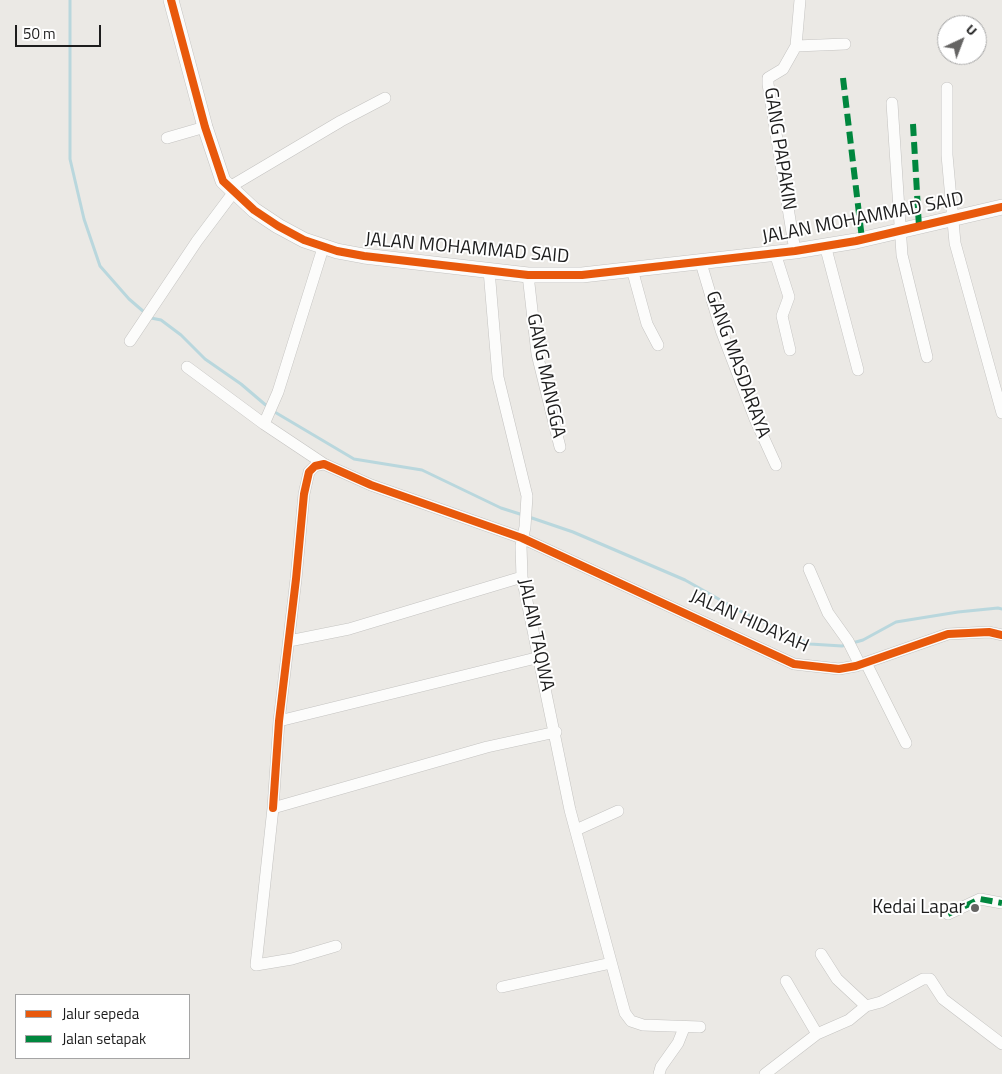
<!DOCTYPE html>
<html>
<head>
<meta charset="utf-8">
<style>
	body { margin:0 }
	#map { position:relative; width:1002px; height:1074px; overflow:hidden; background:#ebe9e5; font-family:"Titillium Web",sans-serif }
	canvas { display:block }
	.legend { position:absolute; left:15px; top:994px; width:175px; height:65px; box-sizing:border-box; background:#fff; border:1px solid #a5a5a5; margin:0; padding:6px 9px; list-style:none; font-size:15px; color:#1d1d1d }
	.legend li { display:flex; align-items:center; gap:10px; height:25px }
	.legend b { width:25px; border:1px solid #a5a5a5 }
	.north { position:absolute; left:937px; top:15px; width:50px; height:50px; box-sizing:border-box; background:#fff; border:1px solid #a5a5a5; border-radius:50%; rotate:43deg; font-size:14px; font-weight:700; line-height:20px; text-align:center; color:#1d1d1d }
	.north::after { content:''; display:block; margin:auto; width:18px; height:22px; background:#656463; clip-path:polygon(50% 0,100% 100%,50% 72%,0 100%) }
	.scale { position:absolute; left:15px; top:25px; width:86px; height:22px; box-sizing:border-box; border:2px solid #1d1d1d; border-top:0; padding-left:6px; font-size:15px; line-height:18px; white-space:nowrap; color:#1d1d1d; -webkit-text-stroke:4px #fff; paint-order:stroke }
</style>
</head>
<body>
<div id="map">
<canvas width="1002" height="1074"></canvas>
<ul class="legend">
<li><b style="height:6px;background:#e8590c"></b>Jalur sepeda</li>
<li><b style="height:6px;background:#00873e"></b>Jalan setapak</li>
</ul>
<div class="north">U</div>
<div class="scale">50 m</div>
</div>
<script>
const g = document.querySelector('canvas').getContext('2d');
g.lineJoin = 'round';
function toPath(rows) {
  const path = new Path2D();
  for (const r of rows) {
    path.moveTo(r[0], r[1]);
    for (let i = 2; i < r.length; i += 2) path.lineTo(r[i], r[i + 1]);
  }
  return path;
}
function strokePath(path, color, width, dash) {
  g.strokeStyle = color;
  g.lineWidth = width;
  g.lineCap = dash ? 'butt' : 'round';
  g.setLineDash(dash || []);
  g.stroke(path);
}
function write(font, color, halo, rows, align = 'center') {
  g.font = font + ' "Titillium Web",sans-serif';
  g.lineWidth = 4;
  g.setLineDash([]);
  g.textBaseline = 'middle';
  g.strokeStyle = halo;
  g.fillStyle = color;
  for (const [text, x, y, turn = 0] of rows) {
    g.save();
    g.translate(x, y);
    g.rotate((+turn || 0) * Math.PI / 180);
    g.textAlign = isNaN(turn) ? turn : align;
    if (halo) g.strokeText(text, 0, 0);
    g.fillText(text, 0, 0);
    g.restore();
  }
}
const stream = toPath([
	[70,0,70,159,84,219,100,266,129,299,151,318,161,320,181,335,205,359,241,384,268,407],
	[273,411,354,459,422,470,501,508,523,515],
	[529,517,573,532,685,580,738,610,810,644,842,646,863,640,896,622,958,612,998,608,1002,609]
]);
const minor = toPath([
	[796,46,845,44],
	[947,88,947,155,955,243,1002,413],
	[892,103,902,255,927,357],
	[167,138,205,127],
	[228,188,341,121,385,98],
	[825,245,858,370],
	[795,251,768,84,768,78,783,69,796,46,800,0],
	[775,253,789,297,782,316,790,350],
	[701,263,721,330,755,419,776,465],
	[632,269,647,324,658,345],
	[489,270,498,377,527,496,525,527,521,546,522,577,570,810,620,995,625,1013,631,1021,643,1025,700,1027],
	[528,275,537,354,560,447],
	[130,341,197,241,233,193],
	[187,367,264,424,324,464],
	[264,424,278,392,323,248],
	[809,569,828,613,848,641,860,665],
	[289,641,349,629,522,577],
	[866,663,906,743],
	[279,721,540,657],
	[273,808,279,721,296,579,304,494,309,472,315,466,324,464,371,485,522,538,794,664,839,669,856,666,948,634,989,632,1002,635],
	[576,830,618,811],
	[948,914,980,899,1002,903],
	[336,946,292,959,256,965,273,808,487,747,556,732],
	[786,981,817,1034],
	[502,987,611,963],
	[866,1006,881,1002,923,979,930,979,943,999,1002,1044],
	[659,1074,661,1067,678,1043,684,1028],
	[765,1074,817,1034,849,1020,866,1006,837,979,821,954]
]);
const tertiary = toPath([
	[171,0,205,127,223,181,254,210,278,226,304,240,337,251,364,256,528,275,582,275,795,251,856,241,1002,207]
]);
const quiet = toPath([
	[843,78,862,239],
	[913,124,919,227],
	[948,914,980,899,1002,903]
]);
const cycleway = toPath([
	[171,0,205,127,223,181,254,210,278,226,304,240,337,251,364,256,528,275,582,275,795,251,856,241,1002,207],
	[273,808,279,721,296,579,304,494,309,472,315,466,324,464,371,485,522,538,794,664,839,669,856,666,948,634,989,632,1002,635]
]);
const markers = [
	[975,908,5,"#656463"]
];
const streetNames = [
	["GANG PAPAKIN",779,149,81],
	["JALAN MOHAMMAD SAID",863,219,-11],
	["JALAN MOHAMMAD SAID",467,249,5],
	["GANG MASDARAYA",737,365,70],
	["GANG MANGGA",545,376,78],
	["JALAN HIDAYAH",749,622,24],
	["JALAN TAQWA",535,635,78]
];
const poiNames = [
	["Kedai Lapar",965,908]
];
strokePath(stream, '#b9d7dd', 3);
strokePath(minor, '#c4c3c1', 12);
strokePath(tertiary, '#c4c3c1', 16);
strokePath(minor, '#fcfcfb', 11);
strokePath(tertiary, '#fcfcfb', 15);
strokePath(quiet, '#00873e', 6, [12, 6]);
strokePath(cycleway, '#e8590c', 8);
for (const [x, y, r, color] of markers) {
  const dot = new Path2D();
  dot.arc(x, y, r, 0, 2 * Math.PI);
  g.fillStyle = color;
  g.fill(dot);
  strokePath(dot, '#fff', 2);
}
write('19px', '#1d1d1d', '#fff', streetNames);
write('19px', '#1d1d1d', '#fff', poiNames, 'right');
</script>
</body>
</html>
